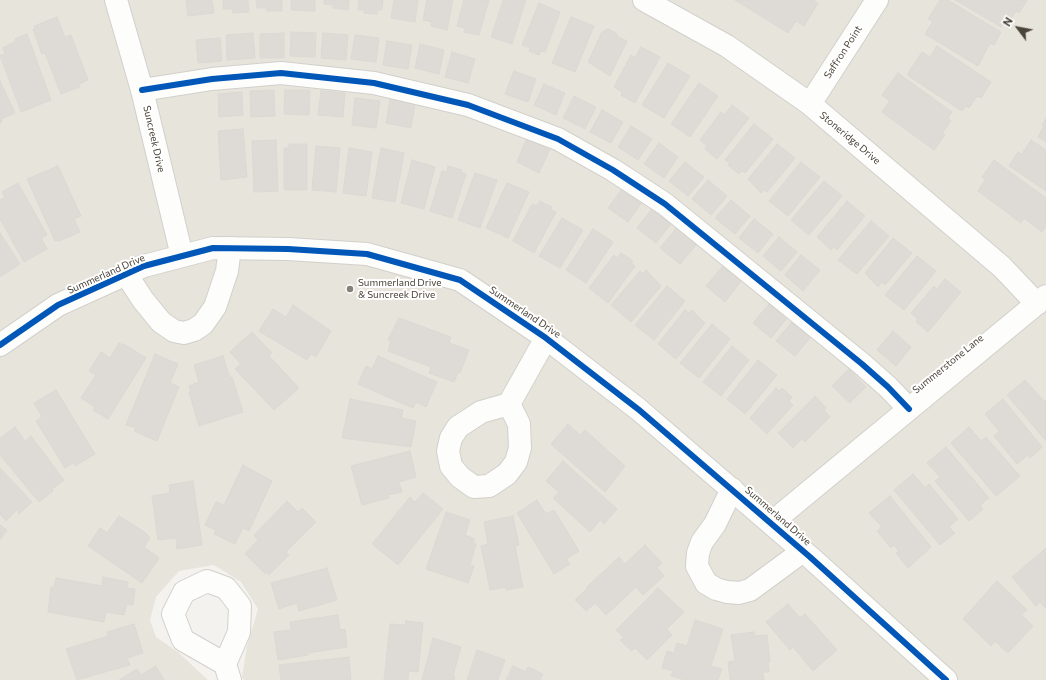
<!DOCTYPE html>
<html>
<head>
<meta charset="utf-8">
<style>
	body { margin:0 }
	#map { position:relative; width:1046px; height:680px; overflow:hidden; background:#f4f2ee; font-family:Commissioner,sans-serif }
	canvas { display:block }
	.north { position:absolute; left:998px; top:8px; width:40px; height:40px; -webkit-text-stroke:3px #fff; paint-order:stroke; rotate:302deg; font-size:11px; font-weight:700; line-height:16px; text-align:center; color:#4b4439 }
	.north::after { content:''; display:block; margin:auto; width:14px; height:18px; background:#4b4439; clip-path:polygon(50% 0,100% 100%,50% 72%,0 100%) }
</style>
</head>
<body>
<div id="map">
<canvas width="1046" height="680"></canvas>
<div class="north">N</div>
</div>
<script>
const g = document.querySelector('canvas').getContext('2d');
g.lineJoin = 'round';
function paint(path, color) {
  g.fillStyle = color;
  g.fill(path, 'evenodd');
}
function toPath(rows) {
  const path = new Path2D();
  for (const r of rows) {
    path.moveTo(r[0], r[1]);
    for (let i = 2; i < r.length; i += 2) path.lineTo(r[i], r[i + 1]);
  }
  return path;
}
function strokePath(path, color, width, dash) {
  g.strokeStyle = color;
  g.lineWidth = width;
  g.lineCap = dash ? 'butt' : 'round';
  g.setLineDash(dash || []);
  g.stroke(path);
}
function write(font, color, halo, rows, align = 'center') {
  g.font = font + ' Commissioner,sans-serif';
  g.lineWidth = 4;
  g.setLineDash([]);
  g.textBaseline = 'middle';
  g.strokeStyle = halo;
  g.fillStyle = color;
  for (const [text, x, y, turn = 0] of rows) {
    g.save();
    g.translate(x, y);
    g.rotate((+turn || 0) * Math.PI / 180);
    g.textAlign = isNaN(turn) ? turn : align;
    if (halo) g.strokeText(text, 0, 0);
    g.fillText(text, 0, 0);
    g.restore();
  }
}
const residential = toPath([
	[0,0,1046,0,1046,680,244,680,242,677,247,646,258,609,241,582,214,565,179,571,156,597,150,620,156,637,178,652,208,680,0,680]
]);
const building = toPath([
	[186,0,212,0,214,13,188,16,186,0],
	[223,0,248,0,249,12,233,13,232,9,223,9,223,0],
	[256,0,282,0,282,11,267,11,266,8,257,8,256,0],
	[291,0,315,0,315,11,291,10,291,0],
	[324,0,349,0,348,10,333,8,333,5,324,4,324,0],
	[359,0,383,0,382,10,377,10,377,14,364,13,364,10,358,10,359,0],
	[394,0,418,0,415,22,391,18,394,0],
	[427,0,453,0,447,30,431,26,432,22,423,20,427,0],
	[464,0,489,0,479,35,464,32,465,28,457,26,464,0],
	[503,0,526,0,512,44,491,37,503,0],
	[735,0,813,0,818,3,804,26,796,21,788,33,735,0],
	[940,0,948,0,1001,32,994,45,990,43,978,66,925,34,933,21,928,19,940,0],
	[955,0,1027,0,1019,13,1016,11,1008,23,1004,21,1001,27,955,0],
	[539,3,560,12,545,52,541,51,539,55,529,51,530,48,522,45,539,3],
	[57,17,65,37,71,35,88,80,79,84,80,87,61,94,45,53,42,54,33,29,35,29,34,26,57,17],
	[571,17,594,26,575,72,552,63,571,17],
	[608,29,616,33,618,37,627,41,610,76,588,62,602,32,608,29],
	[291,32,316,33,315,57,290,56,291,32],
	[253,33,255,58,227,60,226,35,253,33],
	[284,33,284,58,260,58,260,34,284,33],
	[323,33,348,35,346,60,321,58,323,33],
	[27,34,51,100,21,112,0,56,5,53,3,48,16,41,15,39,27,34],
	[355,35,379,38,376,62,351,59,355,35],
	[220,38,222,61,198,63,196,40,220,38],
	[387,41,412,45,408,69,383,65,387,41],
	[420,44,444,50,439,74,415,68,420,44],
	[937,46,991,82,981,98,977,96,969,108,966,106,962,111,907,75,922,52,930,57,937,46],
	[641,47,660,57,635,103,621,95,622,92,614,87,631,55,635,58,641,47],
	[452,52,475,59,468,83,445,77,452,52],
	[668,63,690,76,664,118,642,105,668,63],
	[514,71,536,79,528,102,505,94,514,71],
	[898,73,952,112,948,118,951,121,942,133,945,135,934,150,882,112,890,101,882,95,898,73],
	[0,81,15,113,1,119,2,122,0,123,0,81],
	[699,83,718,96,690,137,671,124,699,83],
	[544,84,565,93,556,115,534,105,544,84],
	[274,90,275,116,251,117,250,91,274,90],
	[285,90,310,90,309,115,284,114,285,90],
	[321,91,345,93,343,117,318,115,321,91],
	[242,92,243,115,219,117,218,94,242,92],
	[574,96,596,107,585,129,563,118,574,96],
	[355,98,380,101,376,128,352,125,355,98],
	[390,99,415,104,411,128,386,123,390,99],
	[732,105,749,118,717,159,705,149,707,146,700,140,721,112,725,115,732,105],
	[602,110,623,122,611,143,590,132,602,110],
	[1046,118,1046,142,1038,137,1044,126,1042,125,1046,118],
	[754,124,773,139,745,173,742,171,739,174,728,165,730,163,725,160,754,124],
	[631,126,652,139,638,160,618,147,631,126],
	[243,129,247,177,221,180,218,131,243,129],
	[527,138,550,149,539,173,517,162,527,138],
	[276,140,278,191,254,192,252,141,276,140],
	[1031,140,1046,150,1046,191,1009,166,1018,152,1022,154,1031,140],
	[659,143,678,157,664,178,644,164,659,143],
	[289,144,307,144,307,190,284,190,284,148,289,148,289,144],
	[777,144,795,158,767,192,764,190,761,193,748,179,777,144],
	[316,146,340,148,336,192,312,190,316,146],
	[349,148,372,152,366,196,343,193,349,148],
	[381,148,404,153,395,202,372,198,381,148],
	[412,160,435,167,424,209,401,203,412,160],
	[994,160,1046,198,1046,226,1042,232,1024,218,1021,223,978,191,985,180,982,177,994,160],
	[685,162,704,177,688,196,669,181,685,162],
	[801,162,820,177,788,216,769,201,801,162],
	[58,166,81,216,74,219,80,232,59,241,55,241,27,179,58,166],
	[448,166,462,170,461,172,466,174,452,218,430,211,442,171,447,172,448,166],
	[475,173,497,180,480,228,458,220,475,173],
	[708,180,727,196,711,215,692,199,708,180],
	[824,181,842,196,809,235,791,220,824,181],
	[18,183,47,235,41,238,47,249,24,262,0,219,0,200,5,197,2,192,18,183],
	[507,183,529,192,508,238,486,228,507,183],
	[622,189,642,202,628,222,608,208,622,189],
	[731,200,750,216,735,234,715,218,731,200],
	[540,201,552,207,550,209,556,212,534,253,513,241,532,204,536,206,540,201],
	[847,201,865,216,837,250,834,247,831,250,817,237,847,201],
	[652,209,671,224,656,243,637,228,652,209],
	[562,218,583,230,560,268,539,256,562,218],
	[754,219,773,234,758,253,739,238,754,219],
	[871,221,889,236,857,274,838,260,871,221],
	[677,227,697,244,680,264,660,248,677,227],
	[593,229,613,242,586,283,566,270,593,229],
	[0,233,20,264,0,277,0,233],
	[779,237,797,252,781,271,763,256,779,237],
	[893,238,912,253,885,285,882,282,878,287,865,273,893,238],
	[621,253,633,261,631,263,635,266,608,303,589,288,614,255,617,258,621,253],
	[801,255,820,270,803,291,785,275,801,255],
	[917,256,936,271,904,310,885,295,917,256],
	[723,266,741,281,725,302,706,286,723,266],
	[646,270,661,286,631,322,611,305,640,271,643,274,646,270],
	[945,279,961,292,928,332,916,322,918,319,911,313,934,286,937,289,945,279],
	[667,286,685,301,654,340,635,325,667,286],
	[769,304,787,318,771,338,753,323,769,304],
	[293,305,331,331,316,357,311,354,307,360,259,331,273,309,286,317,293,305],
	[685,310,689,313,692,310,705,323,676,359,658,344,685,310],
	[399,318,451,337,449,343,469,350,460,373,458,372,454,382,429,373,431,367,388,351,391,341,388,340,399,318],
	[792,322,810,338,795,356,776,341,792,322],
	[712,324,730,339,699,378,680,363,712,324],
	[893,331,911,347,896,366,877,350,893,331],
	[252,332,272,353,269,356,299,388,274,410,235,369,241,364,230,352,252,332],
	[119,343,123,345,124,344,146,358,108,419,93,410,95,407,81,398,96,375,89,371,101,352,110,358,119,343],
	[732,346,749,360,721,396,703,382,732,346],
	[155,354,178,364,170,383,179,387,157,441,134,431,136,428,126,425,155,354],
	[223,356,230,378,232,377,243,412,199,426,189,392,191,392,189,386,199,382,194,365,223,356],
	[378,356,437,382,426,407,416,402,413,408,358,384,366,366,372,369,378,356],
	[758,360,777,375,745,414,727,399,758,360],
	[849,369,866,387,850,403,832,386,849,369],
	[1025,380,1044,401,1046,400,1046,441,1007,395,1025,380],
	[776,388,779,391,782,388,792,397,789,401,793,405,767,434,750,418,776,388],
	[56,390,95,454,75,466,73,463,65,468,36,421,42,417,34,403,56,390],
	[815,396,826,408,824,410,830,417,805,442,802,439,793,448,778,433,815,396],
	[350,399,403,410,401,418,416,421,411,447,342,438,350,399],
	[1003,399,1042,447,1030,458,1028,455,1017,464,994,436,999,431,985,414,1003,399],
	[568,424,580,435,585,430,625,466,605,492,551,444,568,424],
	[15,427,25,441,31,436,64,480,52,489,53,491,39,502,0,455,0,438,15,427],
	[969,427,981,441,986,437,1020,476,996,496,951,443,969,427],
	[946,447,989,498,980,505,983,509,969,521,935,481,940,477,927,463,946,447],
	[410,451,416,477,399,482,402,492,388,495,389,498,362,505,351,466,410,451],
	[563,461,617,509,604,524,600,520,590,532,553,498,559,492,546,481,563,461],
	[243,465,272,481,249,531,243,528,235,544,214,534,216,530,205,525,216,502,224,505,243,465],
	[0,468,32,502,19,514,17,510,6,521,0,514,0,468],
	[913,474,925,488,929,484,958,519,949,527,955,533,940,545,894,490,913,474],
	[193,481,202,545,177,549,176,538,158,540,152,496,170,493,169,485,193,481],
	[423,493,443,509,398,565,372,544,410,497,415,502,423,493],
	[890,496,931,547,908,568,896,553,899,551,894,545,891,548,877,531,882,527,869,513,890,496],
	[537,500,546,514,554,510,579,551,566,559,570,564,554,574,517,513,537,500],
	[287,501,298,512,302,508,316,522,286,552,289,555,269,575,266,572,265,574,245,554,258,540,254,535,287,501],
	[446,512,470,520,465,535,475,539,473,543,476,544,470,565,474,566,468,583,426,569,446,512],
	[119,516,146,533,150,538,144,547,159,558,142,583,88,546,100,528,107,533,119,516],
	[513,516,519,545,515,546,523,587,506,590,505,587,490,590,481,546,488,544,484,522,513,516],
	[0,525,7,530,0,540,0,525],
	[645,545,662,563,657,568,664,576,643,595,636,587,606,615,595,603,586,611,575,600,587,589,586,588,619,557,625,564,645,545],
	[1046,548,1046,609,1040,602,1036,606,1012,577,1046,548],
	[327,568,337,600,299,611,297,603,279,609,271,583,327,568],
	[103,577,128,582,127,588,135,589,133,605,127,604,124,615,106,612,104,622,48,612,51,587,54,587,56,578,102,586,103,577],
	[997,581,1027,610,1022,615,1033,626,1008,653,995,641,991,646,963,619,997,581],
	[658,588,684,612,667,629,672,635,647,660,635,648,631,651,620,640,624,638,616,630,658,588],
	[788,604,800,618,805,614,837,650,813,671,793,647,790,650,766,622,788,604],
	[338,615,340,630,345,629,347,647,308,653,308,655,278,660,274,632,291,630,290,622,338,615],
	[695,620,723,629,711,666,722,669,718,680,685,680,671,676,673,671,662,668,667,651,674,653,677,643,687,646,695,620],
	[406,621,423,623,418,672,409,671,408,680,384,680,390,624,405,625,406,621],
	[134,624,143,653,127,658,130,665,77,680,66,649,108,636,107,632,134,624],
	[754,632,755,636,767,635,770,662,768,662,769,672,763,672,764,680,730,680,728,662,735,661,731,635,754,632],
	[433,638,461,647,453,676,455,677,454,680,422,680,433,638],
	[477,650,505,660,498,680,467,680,477,650],
	[349,657,351,680,281,680,279,665,349,657],
	[156,666,164,680,119,680,137,669,141,675,156,666],
	[513,666,526,672,528,667,543,674,540,680,506,680,513,666]
]);
const minor = toPath([
	[644,0,727,46,810,104,1002,267,1037,304],
	[142,90,212,79,281,73,374,83,468,105,558,139,613,170,665,204,862,364,888,387,909,409],
	[810,104,877,0],
	[126,274,143,300,161,322,174,331,184,333,194,330,203,324,215,307,227,271,230,248],
	[509,404,519,424,520,448,516,462,507,474,489,486,474,487,460,477,451,466,448,451,451,438,458,427,481,412,509,404,546,338],
	[732,489,715,524,702,542,698,553,697,566,706,583,716,589,727,592,739,593,750,590,803,551],
	[771,523,1046,296],
	[225,664,183,640,173,614,184,592,207,581,226,588,240,606,239,632,225,664,230,680]
]);
const tertiary = toPath([
	[116,0,142,90,182,256],
	[0,345,58,305,144,266,213,248,288,249,367,254,460,280,546,338,638,409,810,557,946,680]
]);
const cycleway = toPath([
	[142,90,212,79,281,73,374,83,468,105,558,139,613,170,665,204,862,364,888,387,909,409],
	[0,345,58,305,144,266,213,248,288,249,367,254,460,280,546,338,638,409,810,557,946,680]
]);
const markers = [
	[350,289,4,"#868178"]
];
const streetNames = [
	["Saffron Point",843,52,-57],
	["Stoneridge Drive",850,138,40],
	["Suncreek Drive",154,139,77],
	["Summerland Drive",106,274,-24],
	["Summerland Drive",525,312,34],
	["Summerstone Lane",948,364,-39],
	["Summerland Drive",778,516,41]
];
const poiNames = [
	["Summerland Drive",358,283],
	["& Suncreek Drive",358,295]
];
paint(residential, '#e7e4dc');
paint(building, '#dedbd6');
strokePath(building, '#dcd9d4', 1);
strokePath(minor, '#d2d0cb', 24);
strokePath(tertiary, '#d2d0cb', 24);
strokePath(minor, '#fdfdfc', 22);
strokePath(tertiary, '#fdfdfc', 22);
strokePath(cycleway, '#0057b8', 6);
for (const [x, y, r, color] of markers) {
  const dot = new Path2D();
  dot.arc(x, y, r, 0, 2 * Math.PI);
  g.fillStyle = color;
  g.fill(dot);
  strokePath(dot, '#fff', 1.5);
}
write('10px', '#4b4439', '#fff', streetNames);
write('10px', '#4b4439', '#fff', poiNames, 'left');
</script>
</body>
</html>
